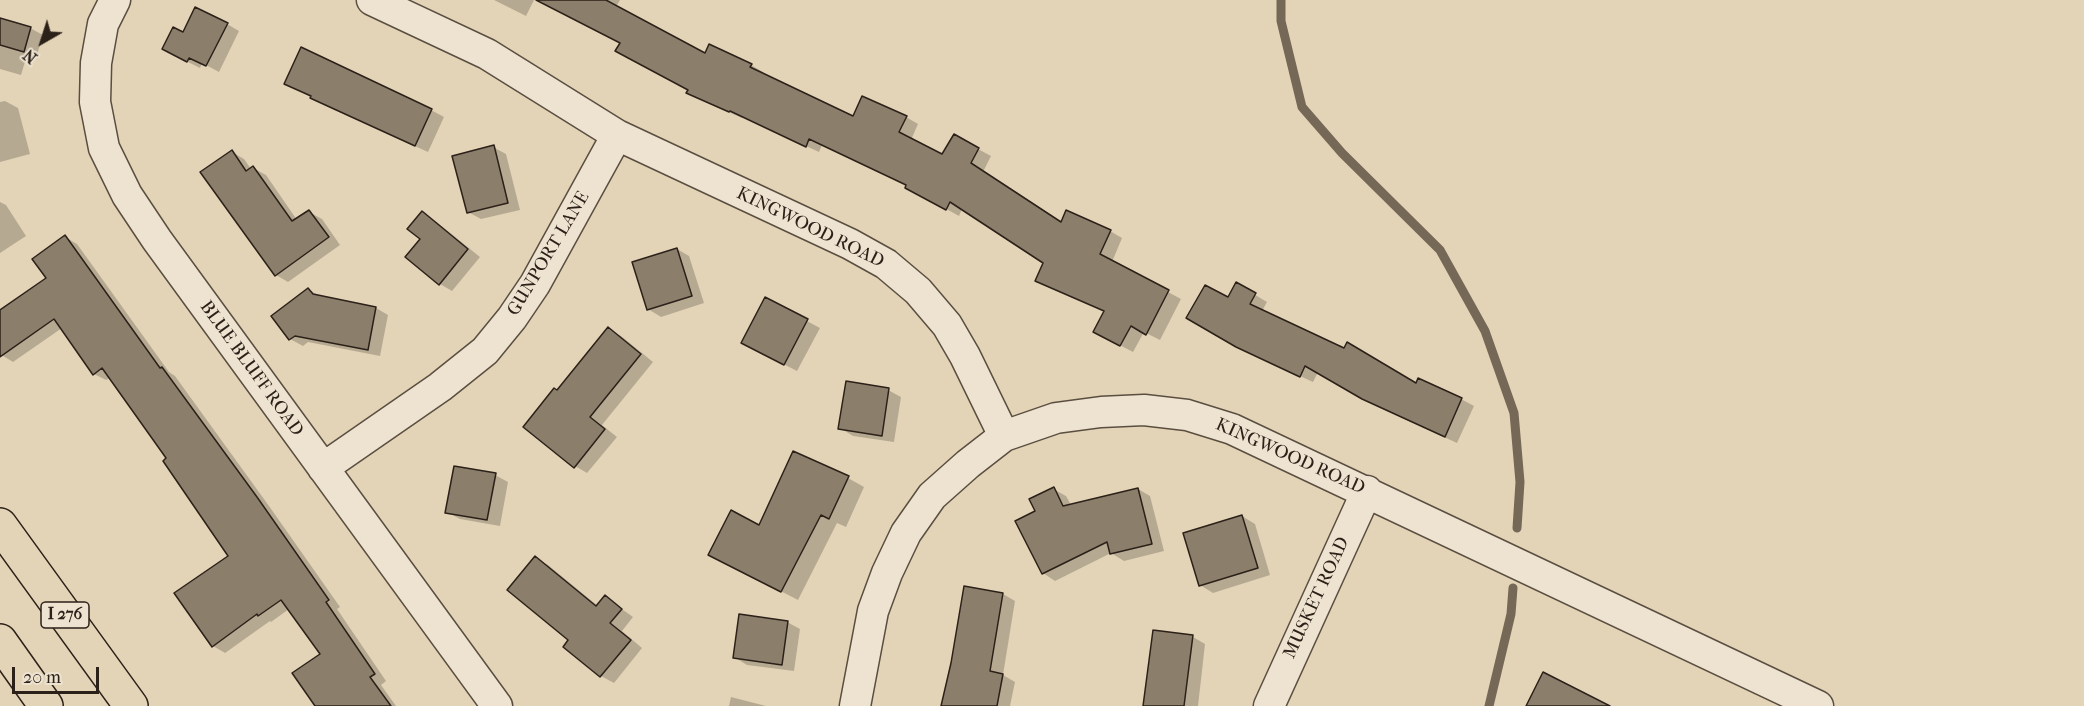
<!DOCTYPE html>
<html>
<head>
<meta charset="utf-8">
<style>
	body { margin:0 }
	#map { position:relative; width:2084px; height:706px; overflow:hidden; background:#e3d4b7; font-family:"IM FELL French Canon",serif }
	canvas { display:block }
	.north { position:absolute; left:12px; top:12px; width:60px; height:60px; -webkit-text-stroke:4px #ede3d0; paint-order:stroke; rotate:219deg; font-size:16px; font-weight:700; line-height:24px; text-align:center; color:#2c2119 }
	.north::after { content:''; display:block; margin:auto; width:21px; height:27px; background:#2c2119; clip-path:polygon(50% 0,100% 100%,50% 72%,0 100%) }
	.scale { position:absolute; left:12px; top:667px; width:87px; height:27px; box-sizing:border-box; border:3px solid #2c2119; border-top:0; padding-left:8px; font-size:18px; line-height:21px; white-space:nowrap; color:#2c2119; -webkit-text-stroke:4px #ede3d0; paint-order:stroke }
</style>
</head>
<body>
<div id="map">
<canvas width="2084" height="706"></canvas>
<div class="north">N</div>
<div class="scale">20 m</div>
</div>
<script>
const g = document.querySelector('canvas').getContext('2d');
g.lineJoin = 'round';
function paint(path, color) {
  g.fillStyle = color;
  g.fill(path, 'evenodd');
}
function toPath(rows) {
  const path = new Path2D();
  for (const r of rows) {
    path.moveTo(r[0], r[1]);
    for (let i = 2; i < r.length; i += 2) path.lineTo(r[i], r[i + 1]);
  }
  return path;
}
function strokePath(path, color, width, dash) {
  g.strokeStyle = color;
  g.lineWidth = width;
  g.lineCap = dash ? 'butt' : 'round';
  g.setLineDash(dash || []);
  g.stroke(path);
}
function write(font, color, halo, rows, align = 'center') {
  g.font = font + ' "IM FELL French Canon",serif';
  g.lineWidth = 6;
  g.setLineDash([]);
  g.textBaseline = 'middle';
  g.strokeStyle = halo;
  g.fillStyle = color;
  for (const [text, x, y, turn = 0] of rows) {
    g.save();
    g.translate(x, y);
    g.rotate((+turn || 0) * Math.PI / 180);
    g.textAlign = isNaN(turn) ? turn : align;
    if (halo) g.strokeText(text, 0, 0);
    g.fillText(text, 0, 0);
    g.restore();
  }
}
const shadow = toPath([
	[494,0,534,0,526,16],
	[537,0,620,0,616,7,705,55,751,65,763,72,762,75,854,118,906,117,918,124,911,140,943,156,954,136,991,156,983,172,1062,223,1110,231,1122,238,1112,262,1181,299,1160,340,1144,332,1133,352,1108,339,1106,312,1037,280,1045,263,962,209,959,216,919,194,908,185,822,145,819,152,743,117,742,118,701,100,688,92,690,90,621,43],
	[0,20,30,28,43,35,36,58,27,55,21,75,0,69],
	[227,24,239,31,219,72,202,63,200,68,176,56,184,34],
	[298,90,431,110,444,117,428,152,324,105],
	[5,101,18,108,30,154,0,162,0,102],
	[493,147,506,154,520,210,481,219,468,212],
	[232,152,244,159,251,169,253,168,266,175,297,220,309,212,322,219,340,245,288,282,276,275],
	[0,202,6,205,26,236,0,253],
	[422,213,434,220,480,257,452,291,440,284,422,238],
	[65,237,77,244,169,372,175,376,269,506,340,607,337,609,386,681,381,685,396,706,317,706,322,655,289,609,271,622,270,621,225,653,213,646,176,593,231,557,168,459,110,378,106,380,94,374,62,328,13,362,0,354,0,312,48,278],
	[677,249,689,256,704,303,661,317,648,309],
	[1237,284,1267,302,1262,311,1417,385,1461,399,1474,406,1457,443,1376,406,1318,372,1313,382,1250,353,1228,300],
	[308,289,321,297,376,308,388,315,380,356,308,342,303,346,290,339],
	[766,299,820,328,797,371,756,350],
	[608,329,621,336,653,362,602,425,617,437,587,473,575,466,557,391],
	[888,390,901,397,894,442,853,436,840,428],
	[495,475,508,482,500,526,460,519,447,512],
	[848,478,864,487,846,527,837,523,798,600,726,563,760,527],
	[1053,489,1066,496,1071,505,1138,489,1150,496,1164,551,1124,561,1111,553,1055,581,1043,573,1037,511],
	[1242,516,1255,524,1270,575,1213,593,1200,585],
	[535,558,548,565,598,606,605,597,633,617,622,631,642,648,614,683,601,676,565,647,570,640],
	[965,588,1003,594,1015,601,1003,675,1015,682,1010,706,943,706],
	[787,622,800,629,794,671,747,665,734,657],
	[1154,632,1193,637,1205,644,1198,706,1145,706],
	[731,697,766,706,729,706]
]);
const stream = toPath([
	[1281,0,1281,21,1302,107,1342,153,1440,250,1485,331,1514,413,1520,482,1517,528],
	[1489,706,1511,614,1513,588]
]);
const building = toPath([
	[536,0,606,0,705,53,709,44,752,64,750,67,853,116,862,96,907,116,899,132,942,154,954,134,979,148,971,163,1061,222,1066,210,1111,230,1100,254,1169,290,1146,335,1131,326,1120,346,1093,332,1104,311,1035,281,1043,263,950,202,946,210,905,188,906,185,809,139,806,147,730,111,729,112,686,93,688,90,615,51,620,43,536,0],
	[195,7,228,23,206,66,189,58,187,62,162,49,173,27,183,32,195,7],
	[0,18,31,27,24,52,0,45,0,18],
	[301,47,432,109,415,146,310,98,311,96,284,84,301,47],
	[494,145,508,203,467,213,452,156,494,145],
	[232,150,246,171,253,166,292,221,309,210,329,237,275,276,200,172,232,150],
	[422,211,468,249,439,285,405,257,420,239,407,229,422,211],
	[65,235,160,368,162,367,257,497,329,600,326,602,375,674,370,677,391,706,315,706,292,673,320,654,281,600,258,616,257,614,212,647,174,593,228,556,163,461,166,458,102,368,93,375,54,319,0,357,0,310,46,278,32,259,65,235],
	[677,248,692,296,647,310,632,262,677,248],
	[1236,282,1256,293,1250,304,1344,348,1347,342,1416,383,1418,378,1462,398,1445,437,1362,399,1305,366,1300,377,1236,347,1186,318,1205,285,1228,297,1236,282],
	[308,288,313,294,376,307,368,350,295,336,289,340,271,316,308,288],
	[765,297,808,319,784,365,741,343,765,297],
	[608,327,641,354,590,417,605,429,574,468,523,427,554,388,557,390,608,327],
	[846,381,889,388,882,436,838,429,846,381],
	[793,451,849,476,829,519,821,515,781,592,708,555,731,510,759,525,793,451],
	[454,466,496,473,487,520,445,513,454,466],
	[1054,487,1063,506,1138,488,1152,544,1110,554,1107,542,1042,574,1015,521,1035,511,1029,499,1054,487],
	[1242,515,1258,568,1199,586,1183,533,1242,515],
	[535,556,596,606,605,595,622,609,610,623,631,640,600,677,563,647,568,640,507,590,535,556],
	[964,586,1003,593,990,671,1003,674,997,706,941,706,951,663,964,586],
	[739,614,788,621,782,665,733,658,739,614],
	[1153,630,1193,635,1184,706,1143,706,1153,630],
	[1543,672,1610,706,1526,706,1543,672]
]);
const minor = toPath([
	[115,0,103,24,96,63,95,102,104,148,127,195,157,240,497,706],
	[372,0,487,54,617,135,850,244,886,264,918,291,947,325,965,356,1004,436,1056,418,1101,412,1144,410,1187,415,1232,429,1818,706],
	[323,468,440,387,485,351,512,318,535,284,617,135],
	[855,706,873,611,887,573,906,533,932,496,968,464,1004,436],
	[1269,706,1367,491]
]);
const motorway = toPath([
	[0,525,131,706],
	[0,641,46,706]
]);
const shields = [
	[65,615,48]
];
const shieldNames = [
	["I 276",65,615]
];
const streetNames = [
	["KINGWOOD ROAD",810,228,26],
	["GUNPORT LANE",549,254,-59],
	["BLUE BLUFF ROAD",251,369,54],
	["KINGWOOD ROAD",1290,457,24],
	["MUSKET ROAD",1317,598,-65]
];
paint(shadow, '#0003');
strokePath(stream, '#756857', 9);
paint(building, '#8b7e6b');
strokePath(building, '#2c2119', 1.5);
strokePath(minor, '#5a4e40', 33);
strokePath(motorway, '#2c2119', 36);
strokePath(minor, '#ede3d0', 30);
strokePath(motorway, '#e3d4b7', 33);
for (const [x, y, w] of shields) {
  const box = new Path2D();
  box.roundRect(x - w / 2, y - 13, w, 26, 4.5);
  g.fillStyle = '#ede3d0';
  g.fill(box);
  strokePath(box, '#2c2119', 1.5);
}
write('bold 16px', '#2c2119', null, shieldNames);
write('18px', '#2c2119', '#ede3d0', streetNames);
</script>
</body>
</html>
